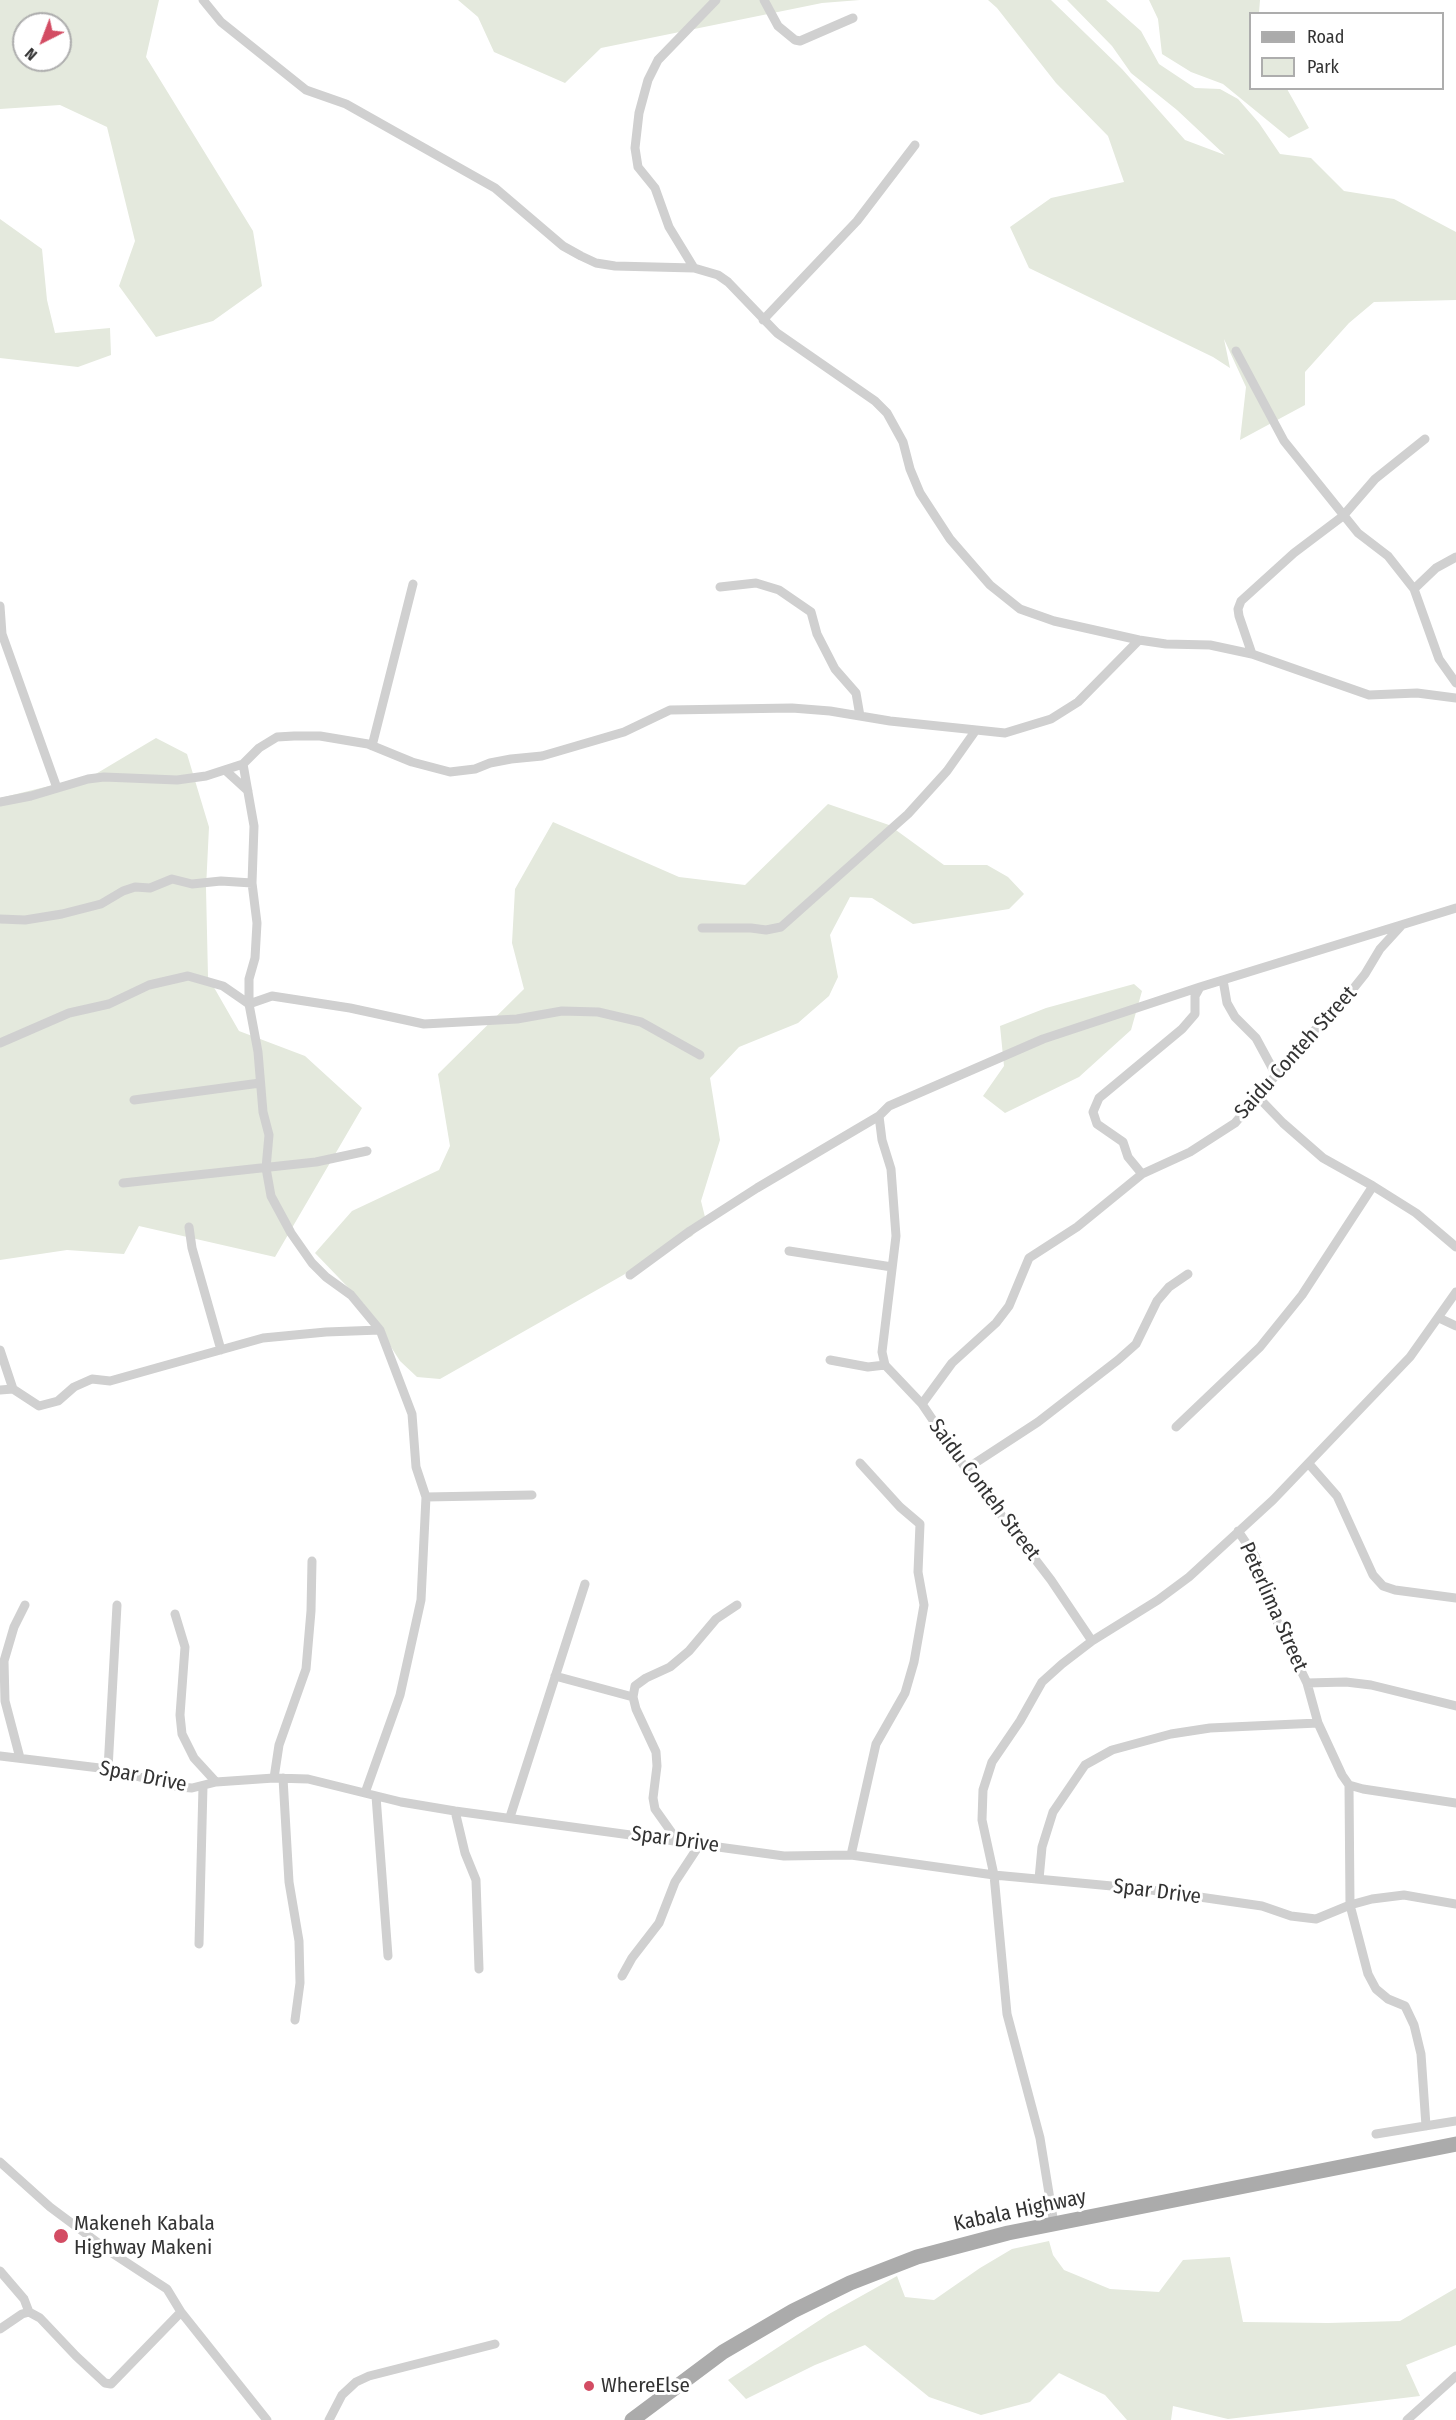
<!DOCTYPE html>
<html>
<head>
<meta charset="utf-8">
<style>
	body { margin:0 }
	#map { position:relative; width:1456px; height:2420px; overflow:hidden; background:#fff; font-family:"Fira Sans Condensed",sans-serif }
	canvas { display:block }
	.legend { position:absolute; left:1249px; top:12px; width:195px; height:78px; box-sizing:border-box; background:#fff; border:2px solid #adadad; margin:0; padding:8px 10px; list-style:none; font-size:18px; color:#333 }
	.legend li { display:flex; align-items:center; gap:12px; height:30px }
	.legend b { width:30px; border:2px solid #adadad }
	.north { position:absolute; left:12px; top:12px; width:60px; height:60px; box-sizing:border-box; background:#fff; border:2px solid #adadad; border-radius:50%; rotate:222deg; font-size:16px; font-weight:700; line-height:24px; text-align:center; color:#333 }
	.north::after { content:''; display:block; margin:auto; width:21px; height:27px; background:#d34c63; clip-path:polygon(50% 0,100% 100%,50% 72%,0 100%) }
</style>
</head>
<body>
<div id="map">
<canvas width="1456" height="2420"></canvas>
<ul class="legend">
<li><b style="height:8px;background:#ababab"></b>Road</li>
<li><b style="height:16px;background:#e4e9dd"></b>Park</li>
</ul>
<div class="north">N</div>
</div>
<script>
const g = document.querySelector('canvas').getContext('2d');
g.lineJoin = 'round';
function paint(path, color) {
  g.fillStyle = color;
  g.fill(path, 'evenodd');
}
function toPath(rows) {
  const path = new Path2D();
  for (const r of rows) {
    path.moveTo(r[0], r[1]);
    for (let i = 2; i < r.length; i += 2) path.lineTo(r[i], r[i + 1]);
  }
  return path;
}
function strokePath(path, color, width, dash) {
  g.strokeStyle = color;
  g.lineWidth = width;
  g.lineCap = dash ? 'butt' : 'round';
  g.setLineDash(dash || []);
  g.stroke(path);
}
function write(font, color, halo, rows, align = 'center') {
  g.font = font + ' "Fira Sans Condensed",sans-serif';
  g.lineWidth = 6;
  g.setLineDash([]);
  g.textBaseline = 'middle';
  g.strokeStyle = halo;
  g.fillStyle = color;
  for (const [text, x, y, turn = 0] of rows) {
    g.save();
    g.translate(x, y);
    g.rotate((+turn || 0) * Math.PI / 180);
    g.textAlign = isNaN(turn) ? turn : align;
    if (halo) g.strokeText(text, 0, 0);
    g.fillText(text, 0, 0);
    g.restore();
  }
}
const green = toPath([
	[0,0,159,0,146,57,253,231,262,286,213,321,156,337,119,286,135,241,107,127,60,105,0,109],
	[24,24,60,24,60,60,24,60],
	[458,0,860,0,822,3,601,48,565,83,494,52,478,17],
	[988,0,1051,0,1122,69,1185,140,1225,155,1177,110,1131,73,1112,46,1067,0,1106,0,1141,31,1159,64,1195,88,1220,89,1238,99,1259,123,1280,154,1311,158,1344,191,1394,199,1456,232,1456,300,1374,302,1349,323,1305,372,1305,405,1240,440,1246,387,1224,339,1230,368,1213,357,1029,268,1010,227,1051,198,1124,182,1108,136,1056,83,997,8],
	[1149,0,1260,0,1259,13,1250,14,1250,88,1287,89,1309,128,1289,138,1223,84,1191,72,1162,54,1158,19],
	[0,219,42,249,47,300,55,333,110,328,111,355,78,367,0,358],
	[156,738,187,754,209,827,206,888,208,977,239,1031,305,1056,362,1108,275,1257,139,1226,124,1254,67,1250,0,1260,0,798,94,775],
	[828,804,889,825,944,865,987,865,1008,877,1024,894,1009,909,913,924,872,898,850,897,830,935,838,977,829,996,798,1023,739,1047,710,1078,720,1140,701,1201,706,1221,692,1236,440,1379,417,1377,400,1361,363,1303,315,1253,352,1211,439,1170,450,1146,438,1074,524,989,512,943,515,889,553,822,679,877,745,885],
	[1134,984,1142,991,1131,1030,1079,1077,1005,1113,983,1096,1004,1066,1000,1026,1046,1008],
	[1049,2241,1053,2255,1064,2270,1110,2289,1159,2292,1183,2260,1230,2257,1243,2322,1328,2323,1400,2321,1456,2288,1456,2345,1406,2365,1420,2396,1228,2419,1173,2406,1171,2420,1127,2420,1105,2395,1059,2373,1030,2402,981,2415,929,2397,865,2345,815,2365,746,2399,728,2380,829,2314,897,2276,905,2297,934,2300,980,2268,1012,2249]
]);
const minor = toPath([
	[203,0,221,22,306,90,346,104,479,179,495,188,563,246,581,256,596,263,615,266,694,268,718,275,728,282,777,333,875,401,887,413,903,442,910,469,920,493,950,539,990,585,1020,609,1054,621,1139,640,1166,644,1210,645,1252,654,1369,695,1417,693,1456,698],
	[764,0,778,26,795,40,800,41,853,18],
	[694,268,669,227,655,188,638,167,635,148,639,113,648,80,658,60,716,0],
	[763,320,857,221,915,145],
	[1236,351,1284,441,1358,533,1388,556,1414,589,1439,659,1456,683],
	[720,587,756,583,779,590,811,612,817,634,835,669,856,693,860,716],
	[1414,589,1436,568,1456,557],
	[0,606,2,634,57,788],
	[1252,654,1239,616,1238,609,1241,601,1294,553,1343,516,1375,479,1425,439],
	[372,746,413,584],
	[243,764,254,826,252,883,257,923,255,958,249,979,249,1004,258,1052,263,1112,269,1135,266,1168,271,1196,291,1233,312,1263,326,1277,351,1295,380,1330,412,1414,416,1467,426,1497,421,1600,400,1695,365,1793],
	[225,770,248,791],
	[0,802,31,796,88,779,104,777,177,780,206,776,243,764,259,748,277,737,294,736,320,736,368,744,412,762,450,772,475,769,490,763,511,759,542,756,624,732,670,710,792,708,830,711,890,721,1005,733,1051,719,1078,702,1139,640],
	[0,919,25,920,62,914,101,904,123,891,135,887,150,888,172,879,192,884,221,881,252,883],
	[702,928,751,928,766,930,781,927,908,814,947,771,976,730],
	[1223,980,1227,1003,1235,1017,1256,1038,1276,1075],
	[0,1043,69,1013,109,1004,149,985,188,976,223,986,249,1004,272,996,350,1008,424,1024,517,1019,562,1011,598,1012,641,1022,700,1055],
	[1258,1097,1283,1123,1323,1158,1373,1186,1416,1213,1456,1247],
	[134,1100,260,1083],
	[1142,1174,1128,1157,1123,1142,1097,1124,1093,1112,1099,1098,1182,1029,1195,1014,1195,996,1200,987],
	[123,1183,316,1162,367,1151],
	[189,1227,192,1248,221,1350],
	[789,1251,892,1267],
	[630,1275,690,1231,757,1188,879,1116],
	[1439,1318,1456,1326],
	[0,1350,13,1389],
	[830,1360,868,1367,885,1365],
	[0,1390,13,1389,39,1406,58,1401,74,1387,92,1379,110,1381,263,1338,326,1332,380,1330],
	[922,1404,952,1363,996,1323,1009,1306,1029,1258,1077,1227,1142,1174,1190,1152,1235,1123,1276,1075,1289,1057,1349,994,1365,974,1380,949,1401,926],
	[1176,1427,1260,1347,1302,1295,1373,1186],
	[1309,1464,1337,1496,1373,1575,1383,1586,1395,1590,1456,1598],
	[966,1469,1038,1422,1118,1360,1136,1344,1157,1301,1169,1287,1188,1274],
	[426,1497,532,1495],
	[1238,1531,1255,1556,1275,1617,1307,1683,1318,1723,1342,1775,1349,1785],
	[175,1614,185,1647,180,1715,182,1734,194,1758,216,1782],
	[1092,1641,1051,1580,966,1469,922,1404,885,1365,882,1352,896,1236,891,1169,882,1140,879,1116,889,1106,1043,1039,1200,987,1456,908],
	[555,1676,633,1697],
	[1307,1683,1346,1682,1371,1685,1456,1706],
	[0,1756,108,1769,179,1787,192,1788,216,1782,274,1778,308,1779,401,1802,455,1811,784,1856,851,1855,994,1875,1144,1889,1262,1906,1291,1916,1316,1919,1350,1905,1372,1899,1404,1895,1456,1904],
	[20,1758,5,1701,4,1661,14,1627,25,1605],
	[108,1769,117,1605],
	[274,1778,279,1745,306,1669,311,1611,312,1561],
	[283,1778,289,1882,299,1941,300,1983,295,2020],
	[1349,1785,1350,1905,1368,1974,1376,1989,1388,1999,1405,2006,1414,2025,1421,2054,1426,2126],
	[1349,1785,1363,1789,1456,1803],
	[376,1796,388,1956],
	[455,1811,465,1853,476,1880,479,1969],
	[510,1817,585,1584],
	[677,1840,655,1809,653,1798,657,1766,656,1752,636,1709,633,1697,635,1686,646,1678,670,1667,689,1651,716,1619,737,1605],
	[851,1855,876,1744,905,1693,914,1662,924,1605,918,1572,920,1524,900,1507,860,1463],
	[1039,1879,1042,1847,1053,1812,1085,1765,1112,1750,1171,1734,1210,1728,1318,1723],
	[199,1944,203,1786],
	[622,1976,632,1958,659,1923,675,1882,700,1844],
	[1376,2134,1456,2121],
	[0,2162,50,2207,109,2251,167,2289,181,2312,267,2420],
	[1054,2224,1040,2138,1007,2014,994,1875,982,1820,983,1790,992,1762,1020,1721,1042,1682,1062,1664,1092,1641,1158,1600,1189,1577,1273,1500,1410,1357,1456,1292],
	[0,2271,24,2299,29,2312],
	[0,2329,22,2314,29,2312,40,2318,76,2356,105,2383,111,2384,181,2312],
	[329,2420,342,2395,356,2382,369,2376,495,2344],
	[1407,2420,1456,2376]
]);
const primary = toPath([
	[632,2420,723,2352,793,2311,850,2283,917,2257,1008,2233,1456,2144]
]);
const markers = [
	[61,2236,8,"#d34c63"],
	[589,2386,6,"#d34c63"]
];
const streetNames = [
	["Saidu Conteh Street",1296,1053,-48],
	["Saidu Conteh Street",984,1490,53],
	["Peterlima Street",1273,1607,66],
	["Spar Drive",143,1777,11],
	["Spar Drive",675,1840,8],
	["Spar Drive",1157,1892,7],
	["Kabala Highway",1020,2211,-12]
];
const poiNames = [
	["Makeneh Kabala",74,2224],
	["Highway Makeni",74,2248],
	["WhereElse",601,2386]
];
paint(green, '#e4e9dd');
strokePath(minor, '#d0d0d0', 9);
strokePath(primary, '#ababab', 15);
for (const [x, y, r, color] of markers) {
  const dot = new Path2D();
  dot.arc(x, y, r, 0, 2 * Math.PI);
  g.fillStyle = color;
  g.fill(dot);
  strokePath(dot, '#fff', 2);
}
write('21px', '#333', '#fff', streetNames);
write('21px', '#333', '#fff', poiNames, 'left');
</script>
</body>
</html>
